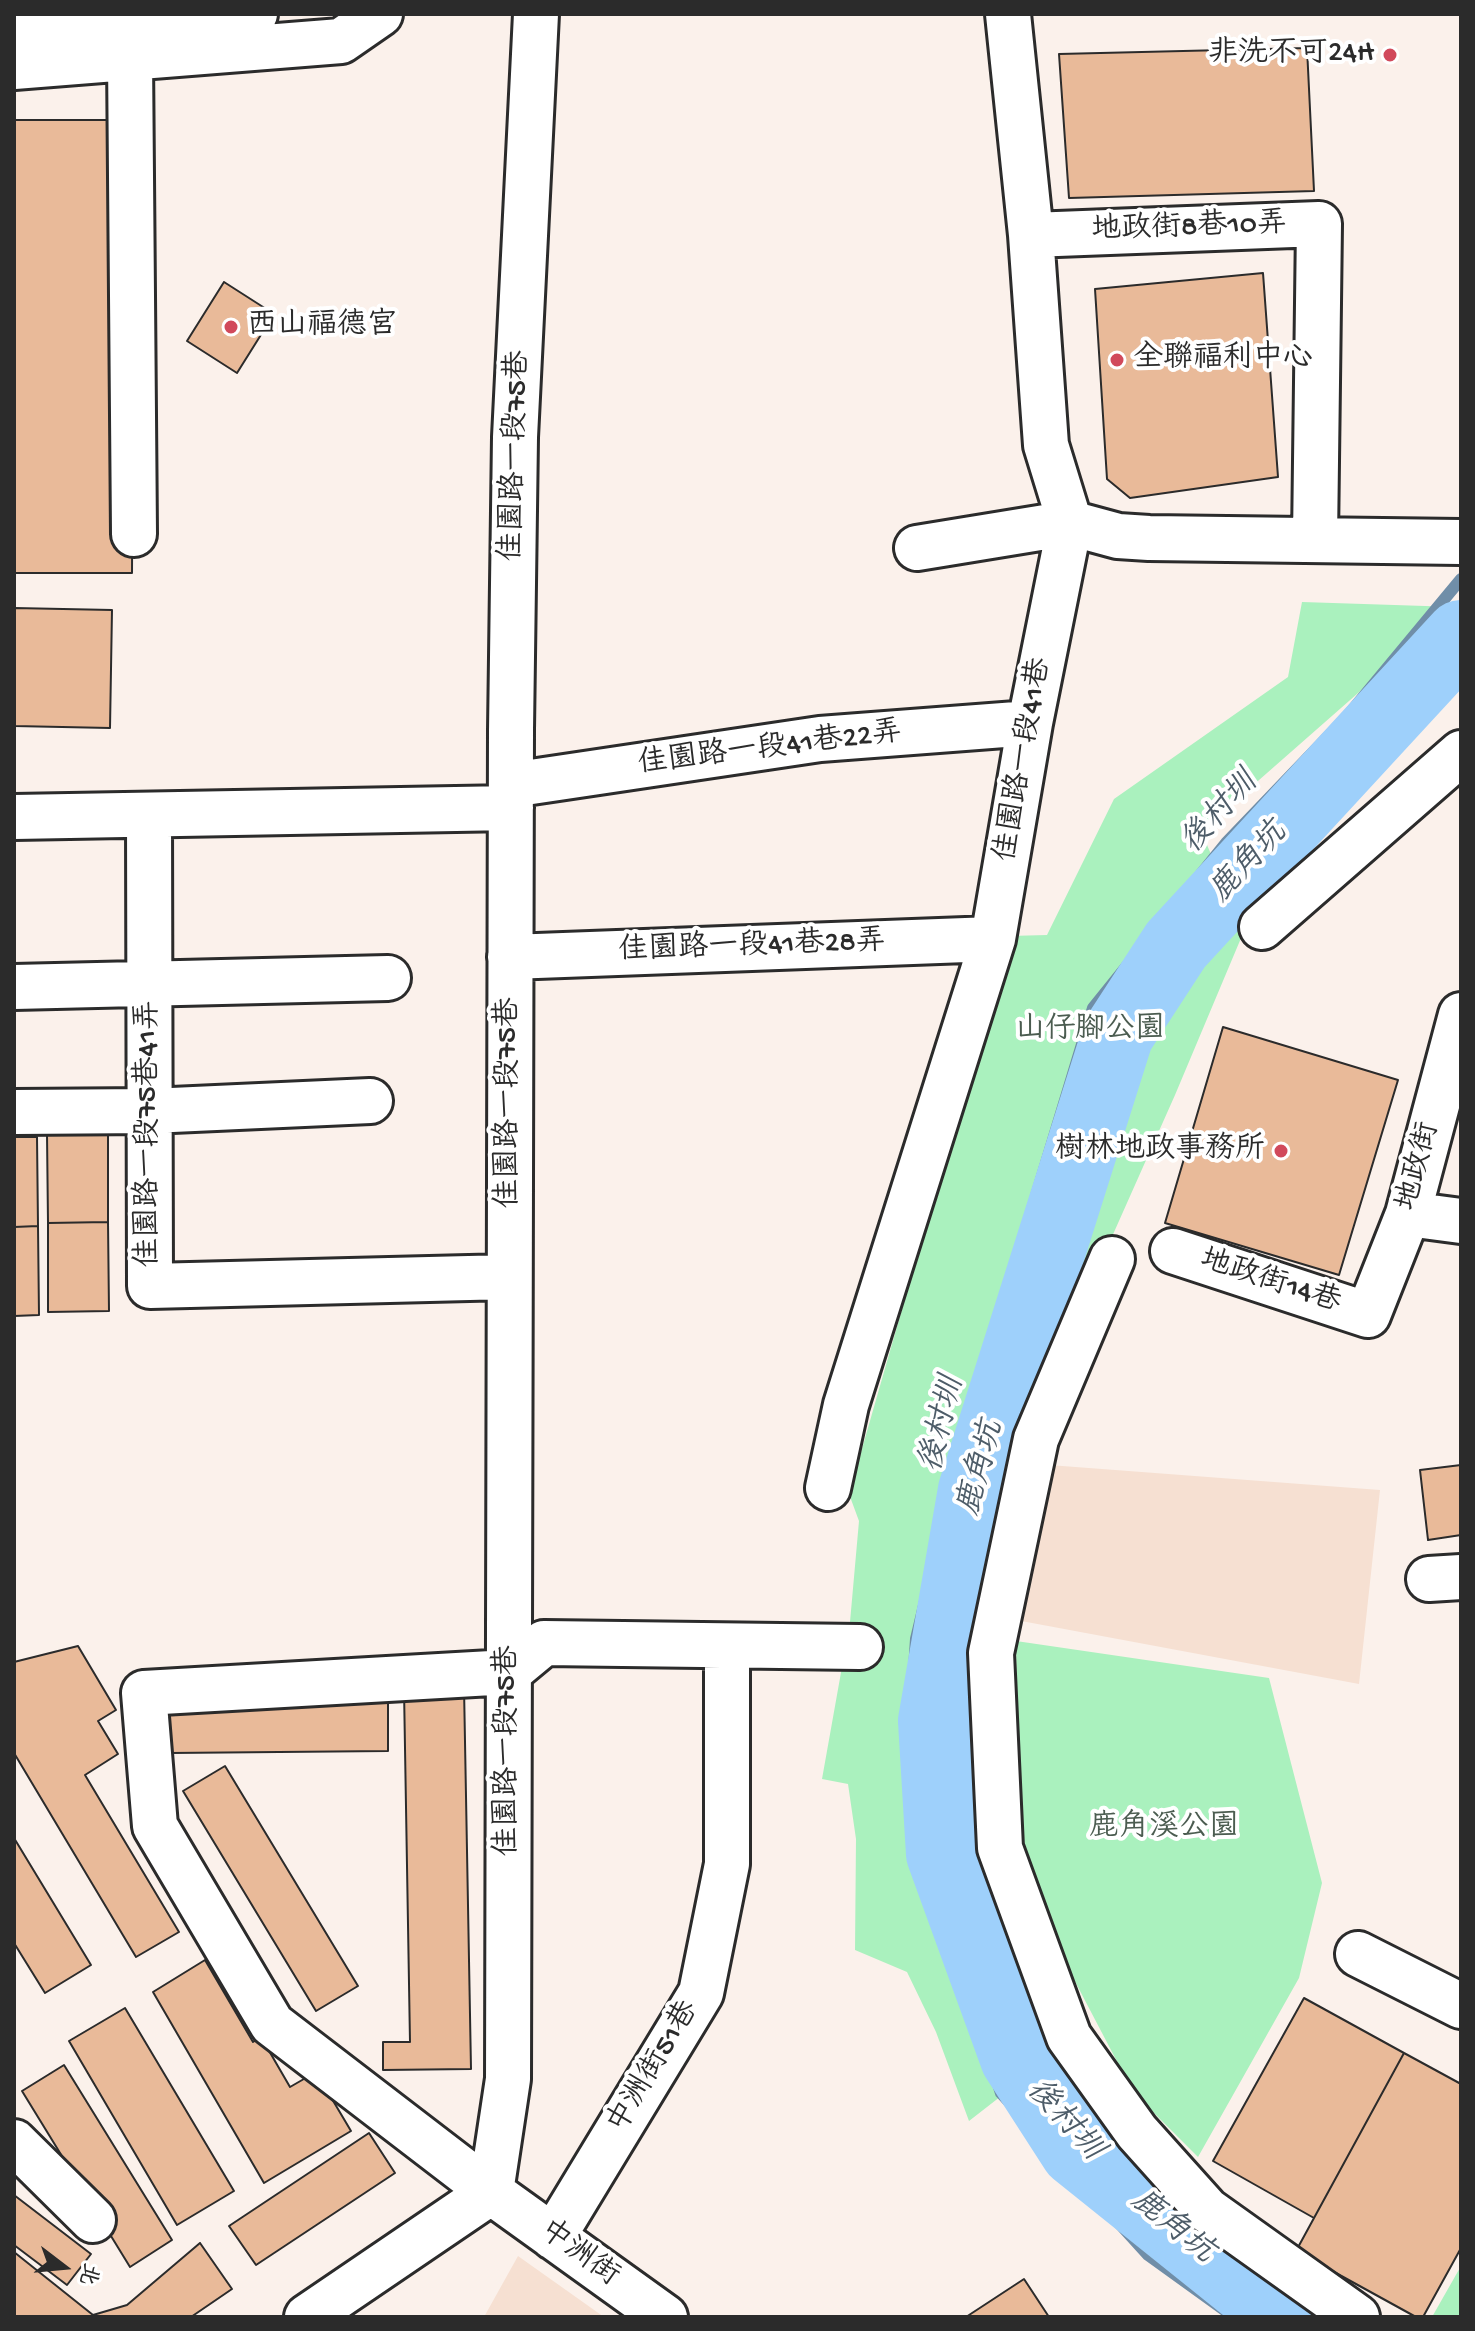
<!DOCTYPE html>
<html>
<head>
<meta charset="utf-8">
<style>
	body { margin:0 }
	#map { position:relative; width:1475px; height:2331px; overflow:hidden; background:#fbf1eb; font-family:"Gochi Hand","LXGW WenKai TC",sans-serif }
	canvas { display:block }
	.frame { position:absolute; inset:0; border:16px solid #2b2b2b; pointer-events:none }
	.north { position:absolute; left:24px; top:2227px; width:80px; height:80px; -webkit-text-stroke:6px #fff; paint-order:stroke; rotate:106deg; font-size:22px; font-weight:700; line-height:32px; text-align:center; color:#2b2b2b }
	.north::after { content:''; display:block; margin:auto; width:28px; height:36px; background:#2b2b2b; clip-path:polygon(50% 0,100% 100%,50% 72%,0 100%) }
</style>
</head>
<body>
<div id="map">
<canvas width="1475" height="2331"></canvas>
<div class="frame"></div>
<div class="north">北</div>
</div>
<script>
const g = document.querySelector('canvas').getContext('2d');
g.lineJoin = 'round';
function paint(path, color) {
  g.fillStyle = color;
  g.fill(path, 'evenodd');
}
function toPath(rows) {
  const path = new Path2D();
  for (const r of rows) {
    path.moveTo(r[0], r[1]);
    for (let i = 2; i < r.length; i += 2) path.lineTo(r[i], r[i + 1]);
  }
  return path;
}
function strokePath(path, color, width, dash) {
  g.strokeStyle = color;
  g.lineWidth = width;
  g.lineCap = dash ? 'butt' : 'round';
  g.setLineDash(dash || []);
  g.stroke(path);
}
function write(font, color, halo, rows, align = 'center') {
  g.font = font + ' "Gochi Hand","LXGW WenKai TC",sans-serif';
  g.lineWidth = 8;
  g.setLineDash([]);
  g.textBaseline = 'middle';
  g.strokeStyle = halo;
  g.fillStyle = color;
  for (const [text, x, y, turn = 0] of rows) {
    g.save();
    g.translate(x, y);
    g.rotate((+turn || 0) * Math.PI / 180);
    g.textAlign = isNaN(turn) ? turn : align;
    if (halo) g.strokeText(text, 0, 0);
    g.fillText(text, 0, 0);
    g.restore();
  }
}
const built = toPath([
	[1049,1465,1380,1490,1359,1684,1016,1620],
	[518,2256,604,2317,484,2317]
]);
const green = toPath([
	[1302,602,1456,607,1201,831,1244,931,1175,1095,990,1511,959,1638,964,1763,1005,1925,1059,2051,969,2121,936,2032,907,1972,855,1950,856,1839,848,1784,822,1779,850,1622,859,1521,849,1494,1009,936,1047,935,1114,799,1288,677],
	[1016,1641,1269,1678,1322,1883,1299,1978,1198,2157,1133,2092,1069,1970,1025,1855,1017,1731],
	[1461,2266,1461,2317,1432,2317]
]);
const stream = toPath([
	[1234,2317,1148,2255,1001,2093,930,1878,908,1760,916,1639,951,1493,997,1325,1093,1008,1226,843,1344,720,1461,579]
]);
const river = toPath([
	[1283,2317,1076,2151,1016,2058,942,1854,934,1721,974,1490,1118,1034,1176,945,1461,636]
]);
const building = toPath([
	[1307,48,1314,191,1069,198,1059,54,1307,48],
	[14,120,134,120,132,573,14,573,14,120],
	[1263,273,1278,477,1130,498,1107,479,1095,289,1263,273],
	[224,282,274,314,237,373,187,341,224,282],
	[14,608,112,610,110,728,14,726,14,608],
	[1223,1027,1398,1080,1339,1275,1165,1223,1223,1027],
	[108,1133,108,1222,48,1223,47,1134,108,1133],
	[14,1137,37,1137,38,1226,14,1227,14,1137],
	[108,1222,109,1311,48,1312,48,1223,108,1222],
	[38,1226,39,1315,14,1316,14,1227,38,1226],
	[1461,1465,1461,1535,1428,1540,1420,1470,1461,1465],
	[78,1646,116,1710,98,1721,118,1754,85,1775,179,1932,136,1957,14,1753,14,1662,78,1646],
	[464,1687,471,2069,383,2070,383,2042,410,2042,404,1689,464,1687],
	[388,1697,388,1751,170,1753,170,1699,388,1697],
	[225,1766,358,1986,316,2011,183,1791,225,1766],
	[14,1838,91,1965,45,1993,14,1943,14,1838],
	[205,1960,253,2042,261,2037,290,2087,316,2072,351,2131,264,2183,153,1992,205,1960],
	[1304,1998,1404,2053,1314,2218,1213,2161,1304,1998],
	[125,2008,234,2191,177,2225,69,2041,125,2008],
	[1404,2053,1461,2084,1461,2248,1423,2317,1416,2317,1296,2251,1404,2053],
	[64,2065,172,2240,130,2267,22,2091,64,2065],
	[369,2133,395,2173,256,2265,229,2226,369,2133],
	[14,2195,91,2254,67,2285,14,2245,14,2195],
	[200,2243,232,2289,191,2317,14,2317,14,2252,93,2315,127,2305,200,2243],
	[1024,2279,1049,2317,966,2317,1024,2279]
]);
const minor = toPath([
	[14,33,255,14],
	[130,57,134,534],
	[14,67,341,41,380,14],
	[1031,235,1319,224,1315,540],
	[917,548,1070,523,1118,536,1149,538,1461,542],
	[511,785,820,739,1030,723],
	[149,815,150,1286,509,1277],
	[14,817,511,808],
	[1262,927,1461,753],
	[510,957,993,939],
	[14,987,388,978],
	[14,1112,150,1111,370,1101],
	[1408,1214,1461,1221],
	[1173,1251,1368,1315,1408,1214,1461,1015],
	[1112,1259,1036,1439,991,1653,1000,1848,1069,2037,1137,2132,1207,2210,1357,2317],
	[828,1488,846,1405,993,939,1030,723,1070,523,1046,445,1031,235,1008,14],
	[1429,1579,1461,1577],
	[1358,1954,1461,2006],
	[14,2142,93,2220],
	[491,2192,508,2079,511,730,515,437,536,14],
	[553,2237,701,1993,727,1864,727,1647],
	[307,2317,491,2192],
	[665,2317,491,2192,272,2024,155,1826,144,1693,509,1672,544,1643,860,1647]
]);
const markers = [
	[1390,55,8,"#d1495b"],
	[231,327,8,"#d1495b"],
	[1117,360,8,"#d1495b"],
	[1281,1151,8,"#d1495b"]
];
const poiNames = [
	["非洗不可24H",1374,55],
	["西山福德宮",247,327,"left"],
	["全聯福利中心",1133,360,"left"],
	["樹林地政事務所",1265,1151]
];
const streetNames = [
	["地政街8巷10弄",1189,229,-2],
	["佳園路一段75巷",517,456,-88],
	["佳園路一段41巷22弄",770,750,-7],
	["佳園路一段41巷",1025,760,-80],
	["佳園路一段41巷28弄",752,948,-2],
	["佳園路一段75巷",510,1103,-90],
	["佳園路一段75巷41弄",150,1134,-90],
	["地政街",1420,1167,-75],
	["地政街14巷",1270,1283,18],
	["佳園路一段75巷",509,1751,-90],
	["中洲街51巷",655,2068,-59],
	["中洲街",578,2255,36]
];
const parkNames = [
	["山仔腳公園",1090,1031],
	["鹿角溪公園",1164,1829]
];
const waterNames = [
	["後村圳",1221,814,-48],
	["鹿角坑",1250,864,-47],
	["後村圳",944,1425,-76],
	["鹿角坑",983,1469,-75],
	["後村圳",1063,2121,48],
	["鹿角坑",1171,2228,39]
];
paint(built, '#f6e0d2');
paint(green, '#aaf1be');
strokePath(stream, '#708ea8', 12);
strokePath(river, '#9ed0fb', 72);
paint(building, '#e9ba99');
strokePath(building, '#2b2b2b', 2);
strokePath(minor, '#2b2b2b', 50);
strokePath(minor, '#fff', 44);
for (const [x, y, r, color] of markers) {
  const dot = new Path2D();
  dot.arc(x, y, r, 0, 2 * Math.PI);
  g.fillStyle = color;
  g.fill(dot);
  strokePath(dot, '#fff', 3);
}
write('30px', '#2b2b2b', '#fff', poiNames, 'right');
write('30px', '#2b2b2b', '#fff', streetNames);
write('30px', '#4b5c50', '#fff', parkNames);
write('italic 32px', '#4e5d69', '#fff', waterNames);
</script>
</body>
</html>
